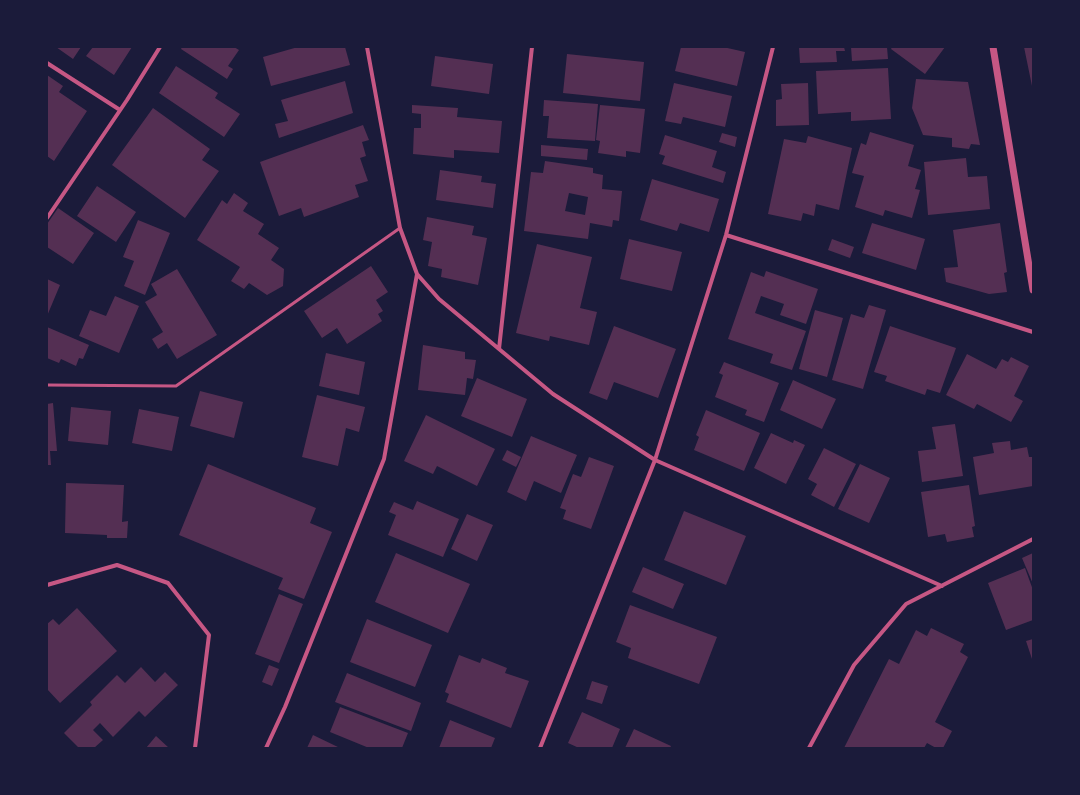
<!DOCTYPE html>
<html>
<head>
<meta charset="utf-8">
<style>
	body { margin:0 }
	#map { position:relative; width:1080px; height:795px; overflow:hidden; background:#1b1b3a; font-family:"DM Sans",sans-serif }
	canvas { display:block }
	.frame { position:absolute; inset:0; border:48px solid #1b1b3a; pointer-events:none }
</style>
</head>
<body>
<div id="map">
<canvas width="1080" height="795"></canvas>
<div class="frame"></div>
</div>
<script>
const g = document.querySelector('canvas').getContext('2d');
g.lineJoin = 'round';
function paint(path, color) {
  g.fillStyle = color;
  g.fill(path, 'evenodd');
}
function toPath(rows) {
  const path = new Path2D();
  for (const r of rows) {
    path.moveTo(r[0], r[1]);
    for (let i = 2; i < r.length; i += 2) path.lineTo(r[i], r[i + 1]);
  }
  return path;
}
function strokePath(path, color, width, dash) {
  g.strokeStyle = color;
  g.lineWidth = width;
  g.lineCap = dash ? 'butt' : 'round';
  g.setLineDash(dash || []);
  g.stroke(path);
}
const building = toPath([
	[56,47,81,47,73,59],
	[93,47,132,47,114,75,86,56],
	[182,47,234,47,239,50,228,66,233,69,227,79,181,49],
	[298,47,345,47,350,65,271,86,263,57],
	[681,47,723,47,745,52,737,86,675,71],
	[799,47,844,47,845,51,836,51,837,62,800,63],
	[851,47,887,47,888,59,852,61],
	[892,47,945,47,925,74,891,49],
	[1024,47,1033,47,1033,86,1032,86],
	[567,54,644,62,640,101,563,93],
	[435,56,493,64,489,94,431,86],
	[176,66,218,93,215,98,240,114,224,137,159,93],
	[888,68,891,119,851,121,851,112,818,114,816,71],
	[47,75,63,86,59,92,87,111,54,161,47,156],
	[916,79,968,82,980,145,971,144,969,149,952,147,952,138,923,135,912,108],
	[345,81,353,113,279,138,275,124,288,121,281,100],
	[674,83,732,96,725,127,683,117,681,124,665,121],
	[808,83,809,125,776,126,776,100,782,99,781,84],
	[544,100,598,104,595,141,547,138,549,116,543,116],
	[412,105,458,108,457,117,502,121,499,153,454,150,454,158,413,154,414,128,421,128,421,114,412,113],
	[600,105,645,109,640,153,626,151,626,157,598,153,600,141,596,140],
	[153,108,210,149,202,160,219,171,185,218,112,165],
	[363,125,369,140,362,142,366,156,360,158,368,181,355,185,359,197,304,217,301,208,279,216,260,162],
	[870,132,914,145,908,166,921,170,915,189,920,190,912,218,885,210,883,216,855,207,864,176,852,173,861,143,866,145],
	[722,133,737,137,735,147,719,142],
	[665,135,717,151,712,167,726,172,723,183,662,164,665,156,659,154],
	[808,136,852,148,839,210,816,204,814,216,803,213,801,221,768,214,784,139,806,143],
	[541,145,588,149,587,160,541,156],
	[966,158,968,177,987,176,990,209,928,215,924,162],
	[545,161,593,168,593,173,603,175,602,189,622,191,619,221,613,220,612,227,590,223,588,239,524,231,531,172,543,173],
	[569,193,588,197,585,215,565,211],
	[440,170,482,176,481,182,496,184,493,208,436,200],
	[652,179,719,199,709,232,680,223,677,231,640,220],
	[97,186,136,212,116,242,77,216],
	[234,193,248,203,243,211,264,224,258,234,279,248,271,260,284,269,283,286,267,295,249,283,244,289,231,281,240,267,197,240,222,200,227,204],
	[58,208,94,233,73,264,47,247,47,224],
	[427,217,474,226,472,235,487,238,478,285,441,277,442,269,428,266,432,242,423,240],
	[138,220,170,233,145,295,124,286,134,261,123,257],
	[872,223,925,239,916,270,862,253],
	[1000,223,1007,272,1004,273,1007,292,989,294,946,282,944,268,958,267,953,230],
	[629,239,682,252,672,291,620,279],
	[832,239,854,247,850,258,828,250],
	[537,244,592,257,580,308,597,312,589,345,550,336,549,341,516,333],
	[371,266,388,292,376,300,383,311,378,314,382,321,347,344,337,328,322,338,304,311],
	[177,269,217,335,177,359,167,343,158,349,152,339,163,332,145,302,157,295,151,284],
	[766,271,818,289,806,324,780,315,784,304,761,296,755,313,806,331,792,370,770,363,773,354,728,339,751,272,764,277],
	[47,279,60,285,47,316],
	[115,296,139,306,119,353,79,336,90,310,106,316],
	[869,305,886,310,863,389,832,380,851,314,864,318],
	[815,310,843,318,827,377,799,369],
	[614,326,676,349,658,398,614,382,607,400,589,393],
	[890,326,956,348,940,393,927,389,925,395,885,381,887,376,874,372],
	[47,327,89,345,83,359,79,358,76,366,61,359,59,363,47,358],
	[423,345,465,352,465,359,476,360,473,379,467,378,465,395,418,390],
	[326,353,365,362,359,395,319,386],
	[967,354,996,369,1002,359,1008,362,1011,357,1029,366,1014,396,1023,401,1011,422,977,404,974,409,946,395],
	[724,362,779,383,764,422,745,415,747,410,715,397,723,375,719,373],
	[477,378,527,399,512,437,461,416],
	[793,380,836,399,822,429,780,410],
	[200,391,243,402,234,438,190,426],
	[317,395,365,407,359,432,346,428,338,466,302,457],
	[53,403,57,451,50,451,51,465,47,465,47,404],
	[71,407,111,411,108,445,68,441],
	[139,409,179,417,172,451,132,443],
	[706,410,760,433,744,471,694,450,699,437,696,435],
	[426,415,495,449,477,486,437,466,433,474,404,461],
	[955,424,963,476,922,482,918,451,936,449,932,427],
	[771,433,793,443,794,440,805,445,786,484,754,468],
	[531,436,577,455,561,493,534,481,526,501,507,492],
	[1010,441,1011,450,1027,447,1029,457,1033,457,1033,486,979,495,973,457,994,453,992,443],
	[824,448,856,464,834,507,811,495,817,484,808,479],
	[507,450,521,457,516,467,502,460],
	[589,457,614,466,591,529,563,519,566,510,560,508,573,474,581,477],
	[208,464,316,508,310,523,332,532,304,599,278,589,283,578,179,535],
	[860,464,890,478,869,523,838,509],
	[66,483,124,485,122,522,128,521,127,538,107,538,107,535,65,533],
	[969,485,975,526,972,527,974,537,947,542,945,534,928,537,921,492],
	[417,501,459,519,443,557,388,535,396,515,389,512,394,502,413,510],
	[684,511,746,536,726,585,664,560],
	[467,514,493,525,477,561,451,549],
	[396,553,470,584,448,633,375,602],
	[1033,553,1033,584,1022,558],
	[643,567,684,584,673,609,632,592],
	[1025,568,1033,590,1033,620,1006,630,988,583],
	[279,594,303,604,279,663,255,654],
	[630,605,717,637,699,684,628,658,631,648,616,642],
	[77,608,117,651,60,703,47,689,47,624,53,619,59,625],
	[367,619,432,645,415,687,350,662],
	[931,628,964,644,960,652,968,657,935,722,952,731,943,748,936,748,927,743,924,748,844,748,889,659,899,664,916,630,927,636],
	[1033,639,1033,662,1026,641],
	[459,655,480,663,482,658,507,668,505,673,529,681,511,728,446,702,449,694,445,692],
	[269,665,279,669,272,686,262,682],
	[141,667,155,682,165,672,178,685,145,717,139,711,113,737,100,723,93,730,103,740,94,748,79,748,64,733,92,705,90,702,117,675,125,683],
	[347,673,421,703,411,731,335,702],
	[592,681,608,686,602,704,586,699],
	[340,707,408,733,402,748,369,748,330,732],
	[582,712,620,729,612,748,579,748,568,743],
	[450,720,495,738,491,748,439,748],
	[634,729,671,746,670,748,625,748],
	[313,735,340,748,307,748],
	[156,736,169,748,146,748]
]);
const service = toPath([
	[47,385,176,386,400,228]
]);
const minor = toPath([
	[47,63,120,110],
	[47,218,127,100,160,47],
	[726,235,1033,332],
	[417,274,439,299,553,394,655,460,942,586],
	[499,349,532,47],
	[47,585,117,565,168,583,209,635,195,748],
	[266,748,285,707,384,459,417,274,400,228,367,47],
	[540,748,655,460,726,235,773,47],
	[809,748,854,665,906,604,1033,539]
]);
const tertiary = toPath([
	[993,47,1033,290]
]);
paint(building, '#542f53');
strokePath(service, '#c65784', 3);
strokePath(minor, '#c65784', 4);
strokePath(tertiary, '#c65784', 7);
</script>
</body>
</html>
